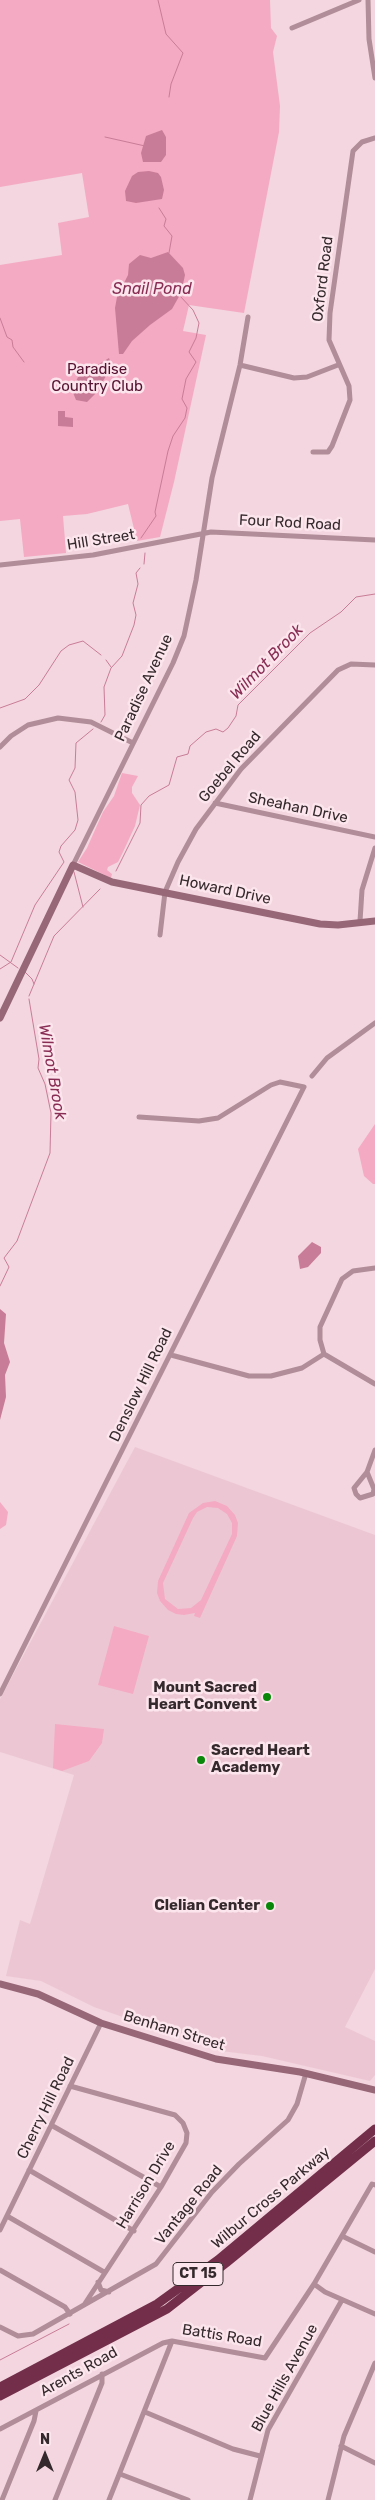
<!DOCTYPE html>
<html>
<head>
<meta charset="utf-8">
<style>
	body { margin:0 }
	#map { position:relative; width:375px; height:2500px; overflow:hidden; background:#f3d6df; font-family:Rubik,sans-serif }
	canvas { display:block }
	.north { position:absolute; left:20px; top:2430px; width:50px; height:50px; -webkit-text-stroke:4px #fce5ec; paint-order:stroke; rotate:0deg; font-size:14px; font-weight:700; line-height:20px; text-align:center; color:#34292c }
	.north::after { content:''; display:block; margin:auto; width:18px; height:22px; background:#34292c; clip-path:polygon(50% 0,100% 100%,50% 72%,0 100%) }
</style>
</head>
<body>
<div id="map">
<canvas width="375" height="2500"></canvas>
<div class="north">N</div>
</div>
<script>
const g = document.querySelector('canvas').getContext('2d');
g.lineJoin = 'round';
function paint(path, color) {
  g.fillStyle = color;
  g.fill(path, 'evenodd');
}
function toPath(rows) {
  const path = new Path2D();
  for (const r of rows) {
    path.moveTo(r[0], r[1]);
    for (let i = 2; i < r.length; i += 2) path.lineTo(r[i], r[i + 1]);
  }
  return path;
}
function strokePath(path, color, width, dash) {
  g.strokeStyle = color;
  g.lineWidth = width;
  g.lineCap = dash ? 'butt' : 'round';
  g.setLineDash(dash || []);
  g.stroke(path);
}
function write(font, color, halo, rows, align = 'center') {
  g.font = font + ' Rubik,sans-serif';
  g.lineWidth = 5;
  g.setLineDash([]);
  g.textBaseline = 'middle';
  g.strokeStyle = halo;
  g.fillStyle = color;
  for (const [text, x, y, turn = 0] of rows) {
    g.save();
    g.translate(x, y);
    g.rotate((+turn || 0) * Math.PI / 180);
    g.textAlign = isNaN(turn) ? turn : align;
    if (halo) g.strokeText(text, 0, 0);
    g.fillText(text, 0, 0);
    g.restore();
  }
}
const built = toPath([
	[135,1447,375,1535,375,1969,345,2027,375,2041,375,2075,370,2081,262,2056,221,2051,94,2007,41,1981,6,1976,20,1920,30,1924,74,1775,0,1752,0,1699]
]);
const green = toPath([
	[0,0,270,0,271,28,277,36,273,52,280,106,279,132,244,313,189,305,183,331,206,335,174,482,160,537,137,541,128,504,87,514,63,516,66,553,24,557,20,519,0,521,0,265,62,255,58,223,89,217,82,173,0,187],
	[122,773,138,776,132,787,132,793,140,805,135,826,123,852,118,862,108,867,107,870,112,874,111,878,78,862,87,848,103,812,114,796],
	[375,1124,375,1184,373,1184,364,1176,358,1149],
	[215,1501,227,1506,235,1515,238,1523,237,1536,200,1618,194,1616,195,1613,184,1615,176,1614,168,1610,160,1601,157,1593,158,1581,189,1513,203,1503],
	[207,1507,218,1508,227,1514,232,1523,232,1534,201,1600,191,1608,178,1609,165,1599,163,1583,193,1518,197,1512],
	[0,1502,8,1512,6,1525,0,1529],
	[114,1626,149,1636,133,1694,98,1685],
	[55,1724,104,1729,102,1743,89,1761,62,1771,53,1768]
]);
const water = toPath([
	[162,130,166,137,166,155,161,162,143,162,141,153,146,136],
	[149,171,158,173,161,177,164,190,162,199,136,203,126,201,125,191,132,176,138,172],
	[168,252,183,268,185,275,181,293,172,309,150,325,132,341,123,354,119,354,115,308,117,297,128,275,129,264,140,255,151,258],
	[109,358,110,361,106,376,96,393,87,402,76,400,72,390,78,377],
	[58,411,65,411,65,417,73,418,73,427,58,426],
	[312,1242,321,1247,321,1253,308,1267,300,1269,298,1256],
	[0,1309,6,1314,4,1343,10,1362,5,1375,6,1397,0,1420]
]);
const stream = toPath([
	[158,0,166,34,183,53,171,84,169,97],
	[105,137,145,146],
	[159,208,166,219,164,226,172,236,169,253],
	[0,318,7,337,12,340,13,347,24,362],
	[141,538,156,516,155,512,168,451,173,436,185,418,187,408,182,399,186,379,196,362,189,352,196,338,199,323,193,310,180,296],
	[144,564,145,553],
	[106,660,111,667],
	[0,708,25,699,39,685,61,651,69,645,83,641,101,655],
	[101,722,105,715,104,687,111,668,122,656,134,625,136,615,133,603,138,584,136,573,140,568],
	[116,871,140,823,141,805,149,796,169,785,177,757,188,754,190,746,206,732,216,729,223,732,228,728,236,716,238,705,310,633,341,612,356,597,375,594],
	[74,872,83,907],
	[0,955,18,968],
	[0,969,11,962,35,905,64,862,59,852,61,846,75,830,78,820,75,792,69,780,75,768,76,743,93,729],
	[25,972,32,979,34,984],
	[29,996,54,936,100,889],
	[0,1286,9,1267,4,1258,17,1241,50,1153,51,1113,45,1084,38,1068,39,1059,29,999],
	[0,2360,69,2324]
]);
const street = toPath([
	[368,0,369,39,375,78],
	[292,28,359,0],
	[240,365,294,378,307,377,338,365],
	[313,452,328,452,332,446,350,400,349,386,329,340,330,313,353,151,362,142,375,138],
	[0,565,93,555,211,532,375,540],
	[0,747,11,736,28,725,58,718,91,722,133,743],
	[215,803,375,837],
	[73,865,173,663,184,636,196,580,212,478,240,365,248,317],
	[360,921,362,890,375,848],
	[160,935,165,892,178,862,196,829,241,769,338,670,351,664,375,665],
	[312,1076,327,1058,375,1023],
	[324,1354,375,1384],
	[171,1355,249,1376,271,1376,302,1368,324,1354,320,1340,320,1327,342,1279,353,1271,375,1268],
	[367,1472,374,1489,373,1494,360,1498,356,1494,354,1488,367,1472,375,1450],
	[0,1694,304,1087,280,1082,271,1085,218,1118,199,1121,139,1117],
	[70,2086,175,2115,183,2123,187,2133,186,2143,161,2187,84,2305],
	[51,2125,161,2187],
	[29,2170,134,2231],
	[7,2216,104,2272],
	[0,2230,101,2023],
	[342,2236,375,2252],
	[0,2270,65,2307,70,2314],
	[98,2282,101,2290,109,2292],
	[314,2284,325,2292,375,2314],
	[0,2327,18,2336,33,2334,156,2264,212,2192,239,2164,288,2120,297,2104,306,2073],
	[145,2412,233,2449,260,2456],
	[0,2429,163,2343,172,2341,265,2358,314,2284,372,2184,375,2185],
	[341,2446,375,2463],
	[120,2474,188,2500],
	[2,2500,34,2421,36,2411],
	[55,2500,102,2383,102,2374],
	[109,2500,172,2341],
	[250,2500,268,2430,342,2300],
	[328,2500,344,2436,375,2363]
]);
const secondary = toPath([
	[0,1018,73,865,112,882,320,924,338,925,375,921],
	[0,1984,38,1994,101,2023,216,2059,300,2072,375,2090]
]);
const highway = toPath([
	[0,2387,157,2304,218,2260,375,2129],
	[0,2396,167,2309,226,2263,375,2141]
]);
const markers = [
	[267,1697,5,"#088708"],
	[201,1760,5,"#088708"],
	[270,1906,5,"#088708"]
];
const shields = [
	[198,2274,50]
];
const shieldNames = [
	["CT 15",198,2274]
];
const streetNames = [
	["Oxford Road",323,279,-83],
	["Four Rod Road",290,523,3],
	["Hill Street",101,540,-9],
	["Paradise Avenue",144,688,-65],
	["Goebel Road",230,767,-50],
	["Sheahan Drive",298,808,12],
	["Howard Drive",225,890,12],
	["Denslow Hill Road",141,1385,-64],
	["Benham Street",174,2031,17],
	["Cherry Hill Road",46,2108,-64],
	["Harrison Drive",146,2185,-59],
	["Wilbur Cross Parkway",271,2198,-40],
	["Vantage Road",189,2205,-51],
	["Battis Road",222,2336,9],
	["Arents Road",79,2372,-29],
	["Blue Hills Avenue",285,2378,-61]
];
const parkNames = [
	["Paradise",97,370],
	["Country Club",97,387]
];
const poiNames = [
	["Mount Sacred",257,1688],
	["Heart Convent",257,1705],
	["Sacred Heart",211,1751,"left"],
	["Academy",211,1768,"left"],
	["Clelian Center",260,1906]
];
const waterNames = [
	["Snail Pond",152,289],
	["Wilmot Brook",267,662,-46],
	["Wilmot Brook",52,1072,80]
];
paint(built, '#ecc7d3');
paint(green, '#f4aac3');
paint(water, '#c97c97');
strokePath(stream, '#c97c97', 1);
strokePath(street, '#b08d98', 5);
strokePath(secondary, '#976677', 7);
strokePath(highway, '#732f4a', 9);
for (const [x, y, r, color] of markers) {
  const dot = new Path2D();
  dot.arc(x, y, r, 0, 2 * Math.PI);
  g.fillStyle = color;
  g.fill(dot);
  strokePath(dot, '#fce5ec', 2);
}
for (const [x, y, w] of shields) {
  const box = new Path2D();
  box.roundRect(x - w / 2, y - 11.5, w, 23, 4);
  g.fillStyle = '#fce5ec';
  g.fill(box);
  strokePath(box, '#34292c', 1);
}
write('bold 14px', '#34292c', null, shieldNames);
write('15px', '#34292c', '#fce5ec', streetNames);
write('15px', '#551130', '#fce5ec', parkNames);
write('bold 15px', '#34292c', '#fce5ec', poiNames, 'right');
write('italic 16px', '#882d54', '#fce5ec', waterNames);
</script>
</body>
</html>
